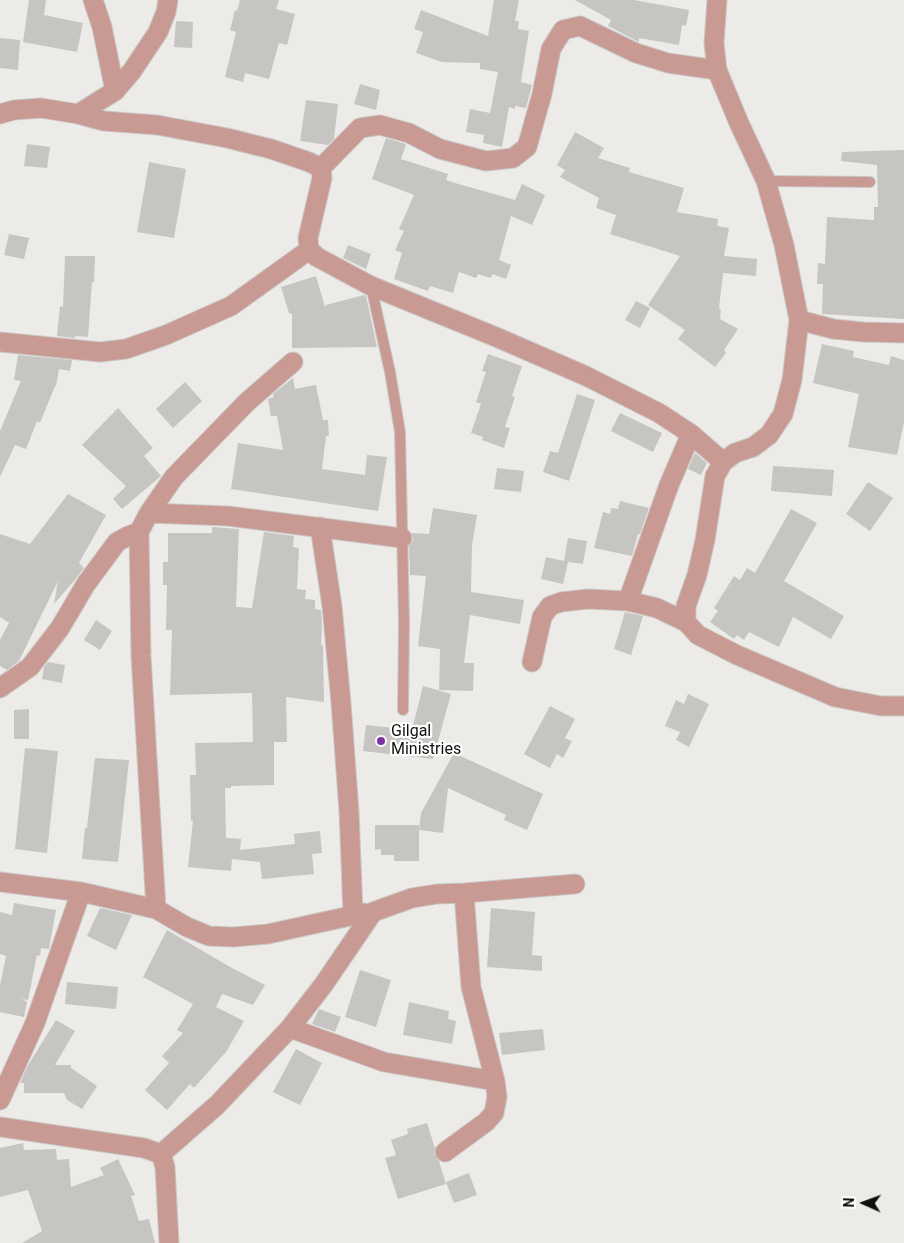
<!DOCTYPE html>
<html>
<head>
<meta charset="utf-8">
<style>
	body { margin:0 }
	#map { position:relative; width:904px; height:1243px; overflow:hidden; background:#ecebe8; font-family:Roboto,sans-serif }
	canvas { display:block }
	.north { position:absolute; left:839px; top:1178px; width:50px; height:50px; -webkit-text-stroke:4px #fff; paint-order:stroke; rotate:272deg; font-size:14px; font-weight:700; line-height:20px; text-align:center; color:#10100e }
	.north::after { content:''; display:block; margin:auto; width:18px; height:22px; background:#10100e; clip-path:polygon(50% 0,100% 100%,50% 72%,0 100%) }
</style>
</head>
<body>
<div id="map">
<canvas width="904" height="1243"></canvas>
<div class="north">N</div>
</div>
<script>
const g = document.querySelector('canvas').getContext('2d');
g.lineJoin = 'round';
function paint(path, color) {
  g.fillStyle = color;
  g.fill(path, 'evenodd');
}
function toPath(rows) {
  const path = new Path2D();
  for (const r of rows) {
    path.moveTo(r[0], r[1]);
    for (let i = 2; i < r.length; i += 2) path.lineTo(r[i], r[i + 1]);
  }
  return path;
}
function strokePath(path, color, width, dash) {
  g.strokeStyle = color;
  g.lineWidth = width;
  g.lineCap = dash ? 'butt' : 'round';
  g.setLineDash(dash || []);
  g.stroke(path);
}
function write(font, color, halo, rows, align = 'center') {
  g.font = font + ' Roboto,sans-serif';
  g.lineWidth = 4.5;
  g.setLineDash([]);
  g.textBaseline = 'middle';
  g.strokeStyle = halo;
  g.fillStyle = color;
  for (const [text, x, y, turn = 0] of rows) {
    g.save();
    g.translate(x, y);
    g.rotate((+turn || 0) * Math.PI / 180);
    g.textAlign = isNaN(turn) ? turn : align;
    if (halo) g.strokeText(text, 0, 0);
    g.fillText(text, 0, 0);
    g.restore();
  }
}
const building = toPath([
	[29,0,46,0,44,15,83,23,77,52,23,42],
	[240,0,279,0,276,9,295,14,287,45,279,43,269,79,245,73,243,82,225,77,236,32,230,30,235,10,237,11],
	[494,0,519,0,515,21,519,21,518,29,529,31,521,82,532,85,526,108,515,106,515,109,509,107,502,147,483,143,484,135,466,132,470,109,490,113,498,72,480,69,480,63,442,62,416,53,423,32,414,29,421,10,488,36],
	[575,0,634,0,689,10,686,26,682,25,679,45,639,38,639,42,608,26,611,20],
	[176,21,193,22,192,48,174,47],
	[0,38,20,40,18,70,0,68],
	[360,84,380,90,376,110,354,104],
	[306,100,338,104,334,139,328,145,300,141],
	[575,132,604,148,598,158,630,168,629,172,684,188,677,212,718,219,717,226,729,228,724,256,757,259,756,276,723,273,719,308,721,310,720,319,738,329,724,350,726,353,715,367,678,339,685,330,648,305,680,256,610,234,616,215,596,208,599,198,560,177,565,170,557,165],
	[386,138,406,144,401,159,448,174,446,180,455,183,515,200,522,184,545,195,532,225,511,216,499,260,511,265,506,279,492,274,491,278,478,274,476,278,459,272,453,293,430,286,428,291,394,279,402,253,395,250,404,231,399,229,414,195,372,179],
	[27,144,50,147,47,168,24,166],
	[904,150,904,319,822,314,823,284,817,284,818,263,825,264,827,217,874,220,874,207,878,207,877,165,841,161,842,152],
	[149,162,186,169,174,238,137,232],
	[9,234,29,238,24,259,4,255],
	[348,245,371,254,366,269,343,258],
	[65,256,95,256,94,282,92,282,88,337,75,336,75,338,57,336,60,306,63,307],
	[316,276,325,307,326,305,364,295,366,296,377,347,292,348,292,314,289,313,281,287],
	[636,301,650,308,640,328,625,320],
	[822,344,854,351,853,357,889,365,891,356,904,360,904,422,897,455,848,447,859,394,813,383],
	[488,354,522,366,512,396,515,397,505,427,510,428,504,448,482,440,483,437,471,433,481,404,476,402,486,372,482,371],
	[18,355,72,360,70,371,59,369,56,386,55,386,40,423,37,421,26,449,15,445,0,477,0,431,21,381,14,380],
	[293,378,295,389,316,385,323,420,328,420,329,436,326,436,322,469,365,475,367,455,387,457,378,511,231,489,238,443,283,450,277,416,271,416,268,399,274,397,273,394],
	[185,382,202,401,173,428,156,409],
	[577,394,595,400,569,481,543,472,550,451,558,453],
	[118,408,153,448,144,456,161,476,122,509,113,499,126,486,82,445],
	[620,413,662,433,653,452,611,431],
	[695,453,707,463,701,475,688,469],
	[773,466,834,470,832,496,771,491],
	[497,468,524,471,521,492,494,489],
	[868,482,893,498,870,531,846,514],
	[68,494,106,515,79,563,84,568,74,581,54,604,58,581,19,661,7,670,0,666,0,640,9,623,0,617,0,534,30,544],
	[620,501,649,508,640,534,638,534,632,556,594,548,603,512,610,514,611,508,618,509],
	[433,508,477,515,472,545,471,592,524,600,520,624,470,615,464,663,474,663,473,691,439,690,440,649,418,646,426,576,410,575,409,546,413,540,412,533,429,534],
	[791,509,817,523,784,581,844,616,831,639,793,617,779,647,749,632,744,640,737,635,734,639,710,622,718,611,714,608,734,576,740,580,747,568,755,573],
	[212,527,239,529,236,607,252,608,264,532,294,536,293,547,299,548,297,589,306,590,305,599,315,600,315,609,321,610,322,623,321,645,323,645,324,702,286,697,287,742,274,742,274,785,231,786,231,788,225,788,226,838,241,839,240,850,295,844,294,834,320,831,322,853,312,854,314,874,262,879,260,862,232,859,231,871,188,867,193,821,191,821,190,775,196,775,195,743,253,742,252,693,170,695,172,630,166,630,167,585,163,585,163,562,168,562,168,533,212,533],
	[568,538,587,541,583,564,568,562,563,584,541,579,546,557,564,561],
	[625,612,643,616,631,655,614,649],
	[96,620,112,631,100,650,84,640],
	[48,662,65,665,62,683,42,679,44,667],
	[423,686,451,694,433,759,363,751,366,725,412,730],
	[688,694,709,704,689,747,676,740,680,732,665,726,676,700,684,704],
	[550,706,575,719,565,738,572,741,563,758,557,754,550,768,524,754],
	[29,709,29,739,14,739,14,710],
	[25,748,58,751,47,853,15,849],
	[454,753,543,794,527,830,504,820,506,815,448,788,443,833,419,830,421,813],
	[95,758,129,760,118,862,82,859,85,828,87,828],
	[375,825,419,825,419,861,394,861,394,855,381,855,381,849,375,850],
	[14,903,56,910,49,949,41,948,40,956,37,955,28,1000,22,999,27,1002,24,1017,0,1012,0,985,6,956,0,954,0,912,12,915],
	[100,908,132,915,116,950,87,936],
	[491,908,535,912,532,955,542,956,542,971,487,967],
	[167,930,230,967,265,985,253,1005,222,994,216,1007,244,1021,226,1052,194,1088,190,1084,167,1110,145,1090,169,1063,162,1056,183,1033,177,1030,193,1004,143,977],
	[360,970,391,980,376,1027,345,1017],
	[67,982,118,987,116,1009,65,1004],
	[409,1002,449,1011,448,1019,456,1021,452,1044,403,1035],
	[319,1009,341,1017,335,1032,312,1024],
	[56,1020,75,1031,55,1065,71,1065,71,1068,97,1086,82,1109,67,1100,64,1093,24,1093,24,1083,20,1083,27,1067],
	[543,1029,545,1050,502,1055,499,1033],
	[296,1049,322,1063,300,1105,273,1092],
	[427,1123,435,1148,434,1154,439,1161,446,1184,398,1199,385,1158,396,1155,391,1140,408,1134,407,1129],
	[23,1143,24,1150,56,1149,57,1160,69,1159,71,1187,104,1175,100,1168,118,1159,135,1195,131,1196,139,1221,149,1219,155,1243,22,1243,42,1231,28,1190,0,1197,0,1148],
	[469,1173,477,1195,454,1203,446,1182]
]);
const service = toPath([
	[766,181,870,182],
	[371,286,390,372,400,432,404,622,403,710]
]);
const minor = toPath([
	[93,0,102,27,115,91],
	[717,0,714,43,717,70,739,123,766,181,784,245,799,320,792,380,783,414,769,435,753,447,735,453,723,462,715,476,705,540,697,575,686,606,686,622,698,635,737,655,835,697,881,706,904,706],
	[0,114,14,110,41,108,78,114,104,121,157,125,227,138,271,149,309,162,321,168,322,178,308,238,309,250,317,257,371,286,496,337,586,376,659,413,691,434,723,462],
	[78,114,115,91,132,71,158,32,166,12,168,0],
	[321,168,360,128,380,125,409,133,440,149,486,161,513,158,527,147,542,94,551,49,563,30,580,26,636,53,668,63,717,70],
	[799,320,833,329,863,332,904,333],
	[0,342,100,352,126,349,166,335,231,306,309,250],
	[149,513,228,516,402,538],
	[320,527,332,606,341,703,349,811,353,914],
	[628,601,669,485,691,434],
	[532,662,542,617,550,606,561,602,588,599,628,601,657,608,686,622],
	[0,688,30,667,60,628,86,584,117,542,128,536,139,532],
	[0,882,81,892,156,909,187,927,209,936,233,937,268,934,364,913],
	[156,909,141,656,139,532,149,513,174,477,247,402,293,362],
	[290,1028,384,1062,495,1081],
	[0,1100,35,1023,81,892],
	[0,1127,144,1148,161,1154,165,1167,169,1243],
	[445,1152,486,1122,494,1113,497,1097,495,1081,471,987,464,893],
	[161,1154,217,1105,290,1028,324,984,373,912,412,898,437,894,464,893,575,884]
]);
const markers = [
	[381,741,5,"#7d31a3"]
];
const poiNames = [
	["Gilgal",391,732],
	["Ministries",391,750]
];
paint(building, '#c6c5c2');
strokePath(service, '#c9c8c5', 12);
strokePath(minor, '#c9c8c5', 21);
strokePath(service, '#c99a94', 10);
strokePath(minor, '#c99a94', 19);
for (const [x, y, r, color] of markers) {
  const dot = new Path2D();
  dot.arc(x, y, r, 0, 2 * Math.PI);
  g.fillStyle = color;
  g.fill(dot);
  strokePath(dot, '#fff', 2);
}
write('16px', '#10100e', '#fff', poiNames, 'left');
</script>
</body>
</html>
